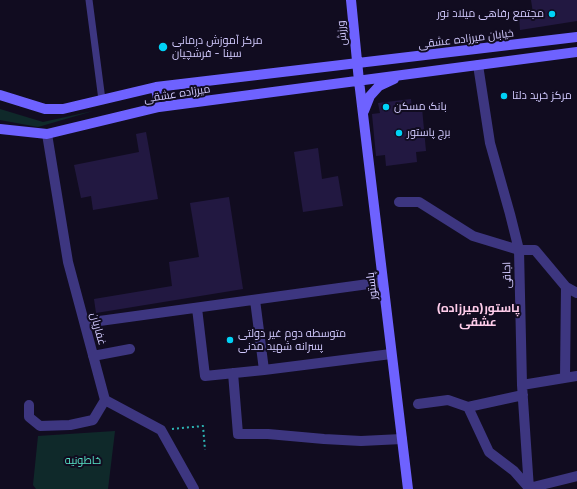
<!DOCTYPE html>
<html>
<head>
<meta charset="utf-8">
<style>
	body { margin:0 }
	canvas { display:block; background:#110c20 }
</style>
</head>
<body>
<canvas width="577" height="489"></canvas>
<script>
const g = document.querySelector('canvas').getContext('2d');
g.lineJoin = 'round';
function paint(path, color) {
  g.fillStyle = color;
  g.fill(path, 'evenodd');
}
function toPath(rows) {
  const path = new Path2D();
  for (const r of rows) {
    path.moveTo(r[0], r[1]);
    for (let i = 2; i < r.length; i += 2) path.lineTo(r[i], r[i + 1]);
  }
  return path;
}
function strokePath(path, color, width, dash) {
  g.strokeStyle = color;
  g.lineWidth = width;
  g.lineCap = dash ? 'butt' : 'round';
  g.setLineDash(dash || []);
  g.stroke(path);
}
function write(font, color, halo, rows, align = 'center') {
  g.font = font + ' Inter,Cairo,sans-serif';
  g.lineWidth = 4;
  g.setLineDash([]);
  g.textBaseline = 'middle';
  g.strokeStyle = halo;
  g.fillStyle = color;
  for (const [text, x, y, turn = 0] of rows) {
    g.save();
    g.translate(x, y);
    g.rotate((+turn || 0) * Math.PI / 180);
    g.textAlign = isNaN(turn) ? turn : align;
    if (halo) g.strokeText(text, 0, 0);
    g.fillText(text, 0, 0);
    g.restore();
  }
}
const green = toPath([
	[0,109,43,122,93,111,38,127,0,120],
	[115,431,108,489,36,489,33,485,38,436]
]);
const building = toPath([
	[531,0,577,0,577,21,520,30,519,15,533,13],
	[411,99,412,109,422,108,426,151,416,152,417,162,386,166,385,155,376,156,372,114,380,113,378,103],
	[146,132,158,199,93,210,91,196,81,198,74,165,139,152,136,134],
	[318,148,322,179,338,176,343,206,303,212,294,152],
	[229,197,243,289,96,313,94,299,172,286,169,262,199,257,190,203]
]);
const path = toPath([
	[172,429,203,426,205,450]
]);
const lane = toPath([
	[89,0,102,100]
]);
const street = toPath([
	[478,65,490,143,510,214,519,250,522,385,529,489],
	[47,134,68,262,105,400,161,430,194,489],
	[399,202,419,202,473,236,519,250,535,250,566,287,577,293],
	[255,300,264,370],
	[197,308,205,376,264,370,391,354],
	[85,323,383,282],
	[93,356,130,349],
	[233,373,238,434,268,434,324,439,361,441,402,439],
	[565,378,566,287],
	[522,385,577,376],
	[418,404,448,400,468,407,489,452,514,471,529,488],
	[29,405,29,417,40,426,70,425,93,420,105,400],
	[468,407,523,395],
	[529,488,577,476]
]);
const secondary = toPath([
	[351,0,359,81,408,489],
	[156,87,159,107],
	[0,95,45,109,63,109,156,87,577,37],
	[364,111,370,96,379,86,394,79],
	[0,129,47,134,159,107,577,52]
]);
const markers = [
	[552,14,4,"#00d2f6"],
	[163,47,5,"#00d2f6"],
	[504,96,4,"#00d2f6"],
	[386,107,4,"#00d2f6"],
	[399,133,4,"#00d2f6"],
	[230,340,4,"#00d2f6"]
];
const poiNames = [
	["مجتمع رفاهی میلاد نور",544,14,"right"],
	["مرکز آموزش درمانی",172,41],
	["سینا - فرشچیان",172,54],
	["مرکز خرید دلتا",512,96],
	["بانک مسکن",394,107],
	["برج پاستور",407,133],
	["متوسطه دوم غیر دولتی",238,334],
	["پسرانه شهید مدنی",238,347]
];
const streetNames = [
	["ورزش",342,33,-95],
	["خیابان میرزاده عشقی",466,39,-7],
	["میرزاده عشقی",177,94,-9],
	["اجاقی",507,275,-91],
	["پاستور",372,286,-97],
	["غفاریان",98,329,75]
];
const parkNames = [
	["خاطونیه",83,461]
];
const neighbourhoodNames = [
	["(پاستور(میرزاده",478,308],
	["عشقی",478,322]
];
paint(green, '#0f292a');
paint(building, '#221841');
strokePath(path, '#2cb2b1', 2, [2, 3]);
strokePath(lane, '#3d3680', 7);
strokePath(street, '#3d3680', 10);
strokePath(secondary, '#6e62ff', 10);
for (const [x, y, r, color] of markers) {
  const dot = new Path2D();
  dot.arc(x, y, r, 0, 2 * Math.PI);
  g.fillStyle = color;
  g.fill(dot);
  strokePath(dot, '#110c20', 1.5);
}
write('11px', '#d3cbff', '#110c20', poiNames, 'left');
write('11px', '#d3cbff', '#110c20', streetNames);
write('11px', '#56e0c4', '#110c20', parkNames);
write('bold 12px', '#ffcdea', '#110c20', neighbourhoodNames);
</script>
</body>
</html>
